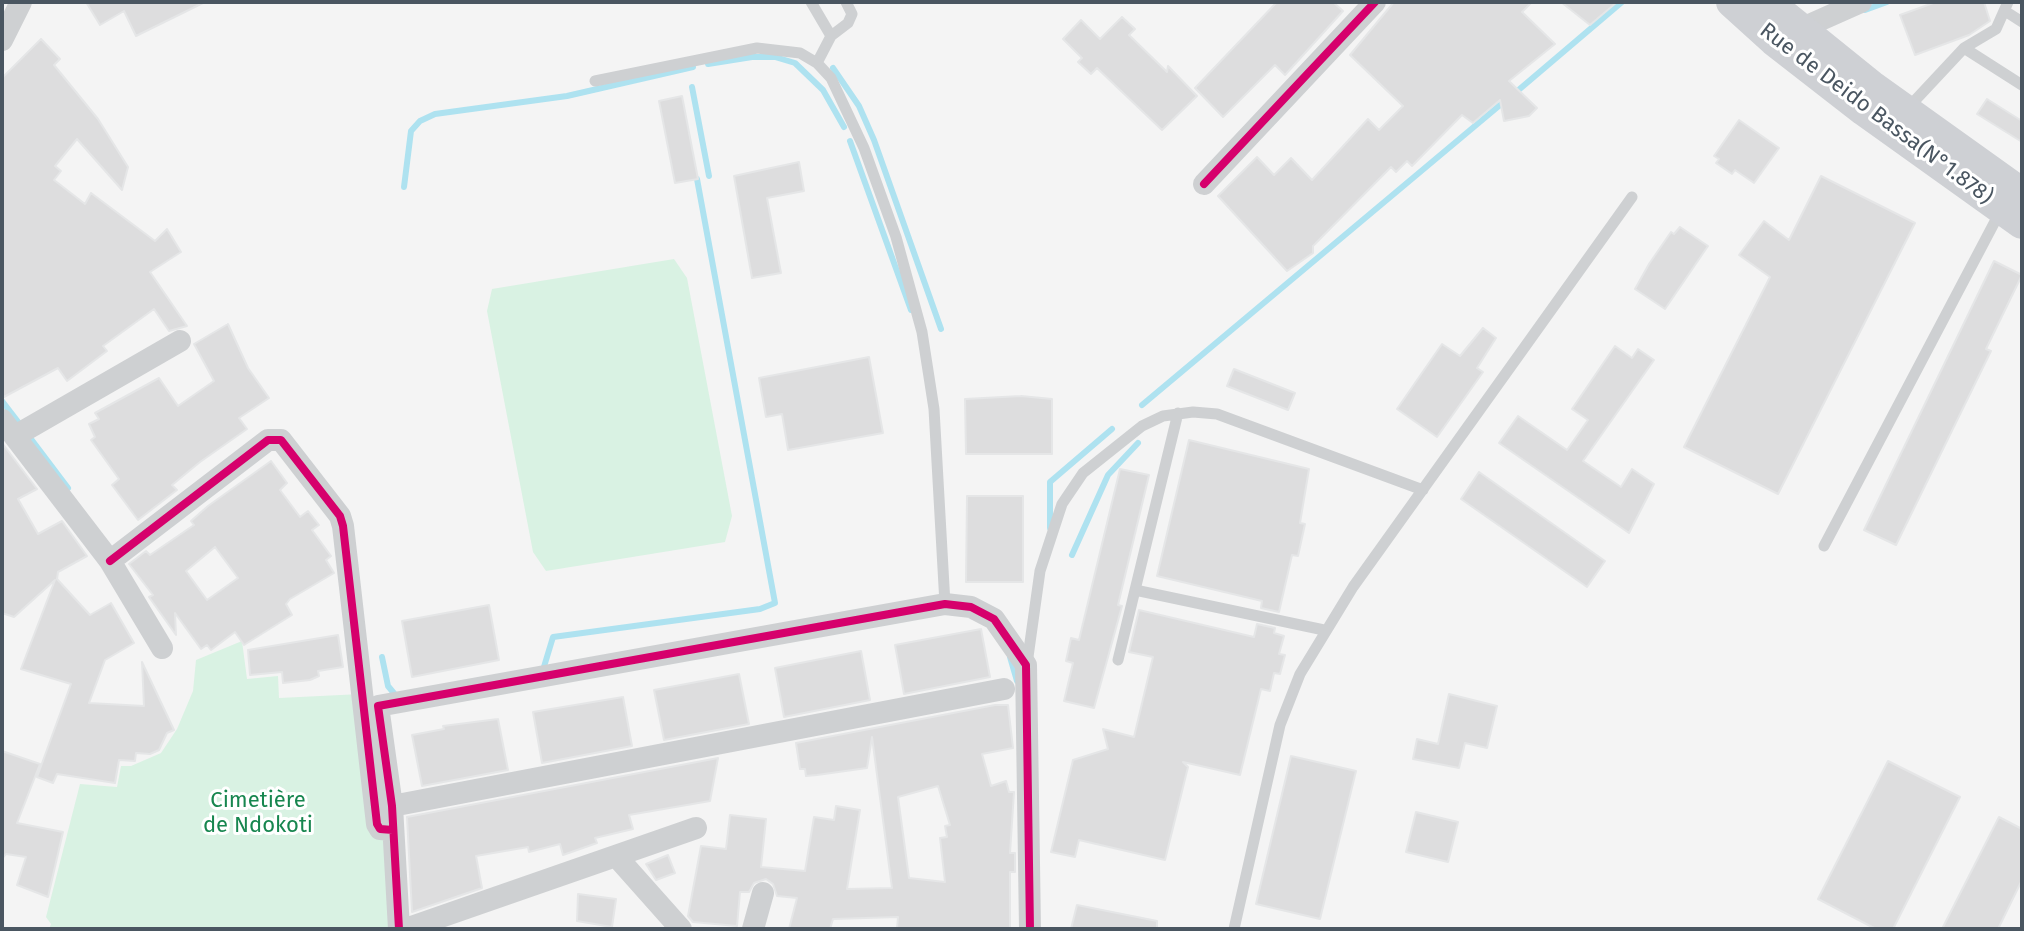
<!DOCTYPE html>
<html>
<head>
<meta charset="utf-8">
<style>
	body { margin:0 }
	#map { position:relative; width:2024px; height:931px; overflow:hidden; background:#f4f4f4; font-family:"Fira Sans",sans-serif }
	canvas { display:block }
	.frame { position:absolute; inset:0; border:4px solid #4a5661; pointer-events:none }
</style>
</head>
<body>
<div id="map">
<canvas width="2024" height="931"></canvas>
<div class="frame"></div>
</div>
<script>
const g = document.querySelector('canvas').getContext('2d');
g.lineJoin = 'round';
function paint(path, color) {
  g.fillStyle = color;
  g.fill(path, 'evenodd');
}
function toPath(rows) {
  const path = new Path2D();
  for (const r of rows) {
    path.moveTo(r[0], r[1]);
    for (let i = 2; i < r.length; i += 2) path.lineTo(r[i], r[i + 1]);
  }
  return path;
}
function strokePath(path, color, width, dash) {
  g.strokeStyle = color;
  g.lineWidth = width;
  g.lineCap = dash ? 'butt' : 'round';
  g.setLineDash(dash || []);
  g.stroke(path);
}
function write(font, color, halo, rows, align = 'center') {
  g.font = font + ' "Fira Sans",sans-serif';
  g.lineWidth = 6;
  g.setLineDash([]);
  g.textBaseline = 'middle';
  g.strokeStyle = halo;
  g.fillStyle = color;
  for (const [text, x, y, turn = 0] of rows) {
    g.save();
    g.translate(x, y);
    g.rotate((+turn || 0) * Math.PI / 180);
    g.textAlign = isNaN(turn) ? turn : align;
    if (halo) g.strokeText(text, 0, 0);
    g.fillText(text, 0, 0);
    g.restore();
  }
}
const green = toPath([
	[674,259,687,278,732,516,725,542,546,571,533,552,487,311,492,289],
	[242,641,247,679,278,676,279,698,361,694,387,825,392,929,49,929,51,924,46,917,80,784,117,787,121,766,131,766,161,753,177,729,193,691,196,660]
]);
const stream = toPath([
	[1865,10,1887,2],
	[708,64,752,57,775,57,795,63,823,90,844,127],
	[833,68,859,106,874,140,941,329],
	[692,87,709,176],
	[1515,93,1622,2],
	[850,141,911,310],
	[404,187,411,131,420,121,435,114,567,96,693,67],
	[2,401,22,427],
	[1142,405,1506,100],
	[31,439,68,488],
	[1050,528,1050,482,1112,429],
	[1072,555,1108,475,1138,443],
	[382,657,388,686,397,697],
	[1010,657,1017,681],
	[543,670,553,637,760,609,775,603,697,179]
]);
const building = toPath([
	[86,2,205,2,136,36,124,11,100,25,86,2],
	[1277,2,1333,2,1343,11,1285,75,1275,65,1223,117,1195,88,1277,2],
	[1394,2,1532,2,1522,12,1555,44,1509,81,1537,108,1529,116,1504,121,1500,100,1473,123,1462,115,1412,166,1407,161,1396,172,1391,167,1313,246,1313,253,1287,271,1218,196,1257,157,1274,175,1291,158,1312,180,1368,119,1379,130,1403,106,1350,55,1394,2],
	[1561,2,1617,2,1590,25,1561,2],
	[1936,2,1984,2,1990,21,1969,35,1915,55,1900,15,1936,2],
	[1122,17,1135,29,1129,35,1167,72,1168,66,1197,96,1162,130,1097,68,1091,74,1078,62,1082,58,1063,39,1081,20,1100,39,1122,17],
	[41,39,60,59,54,65,98,119,128,167,122,190,77,139,55,166,61,171,54,180,85,204,91,193,155,241,167,229,181,252,150,272,187,326,169,331,154,309,103,346,107,351,67,381,58,368,2,398,2,78,41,39],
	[682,96,698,179,675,183,659,101,682,96],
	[1987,99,2022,121,2022,142,1977,114,1987,99],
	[1739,120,1779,148,1754,183,1735,170,1732,174,1716,163,1719,159,1714,156,1739,120],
	[799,162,804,191,767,198,781,273,752,278,734,176,799,162],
	[1821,176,1915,223,1778,494,1684,447,1770,277,1739,255,1764,221,1789,240,1821,176],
	[1680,227,1708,246,1665,309,1635,289,1649,264,1671,232,1674,234,1680,227],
	[1994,261,2022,275,1986,349,1991,351,1896,545,1864,530,1994,261],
	[228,324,248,368,269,398,239,418,247,429,200,462,172,485,177,490,138,520,112,485,119,479,91,440,95,437,89,424,99,419,95,413,159,378,178,406,214,381,194,344,228,324],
	[1483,328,1496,338,1477,368,1483,372,1437,437,1397,409,1442,344,1460,356,1483,328],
	[1615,346,1632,358,1638,349,1654,360,1583,461,1621,487,1632,469,1654,484,1629,533,1499,443,1518,416,1567,450,1588,420,1572,409,1615,346],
	[869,357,883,433,788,450,782,414,766,417,759,378,869,357],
	[1234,369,1295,393,1288,410,1227,386,1234,369],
	[1021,396,1052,399,1052,454,966,454,965,399,1021,396],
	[1189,440,1309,469,1300,523,1305,524,1298,556,1292,555,1279,612,1261,608,1262,601,1157,576,1189,440],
	[2,443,37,489,18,499,38,534,62,521,87,556,58,572,57,579,90,615,111,603,134,643,105,660,89,703,144,706,142,662,174,730,167,733,159,750,150,754,136,753,135,761,119,760,115,783,57,774,53,783,37,777,71,684,21,669,55,580,14,617,2,613,2,443],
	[271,461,287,483,280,490,300,517,308,511,319,525,312,530,331,556,326,560,334,573,290,599,286,604,292,615,244,645,235,632,211,650,207,645,201,649,175,613,176,635,149,597,153,595,129,564,146,551,150,555,194,525,191,521,208,506,271,461],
	[215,547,238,578,207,600,186,571,215,547],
	[1120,469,1149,475,1118,605,1122,606,1094,708,1064,701,1073,663,1066,661,1071,638,1079,640,1120,469],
	[1479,472,1605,561,1587,587,1461,499,1479,472],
	[967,496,1023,496,1023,582,966,582,967,496],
	[489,605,499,660,412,677,402,621,489,605],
	[1139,610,1254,637,1257,624,1275,628,1274,633,1284,636,1279,654,1285,655,1280,674,1274,673,1270,691,1261,689,1240,775,1183,762,1188,767,1165,860,1079,840,1075,857,1051,852,1073,760,1108,749,1103,729,1134,737,1153,657,1129,652,1139,610],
	[981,629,990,677,904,694,895,645,981,629],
	[338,635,343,667,318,671,319,676,310,680,283,683,282,672,250,675,248,650,338,635],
	[861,651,870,700,784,717,775,668,861,651],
	[739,674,749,724,664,740,654,690,739,674],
	[1449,694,1497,706,1487,748,1465,743,1459,768,1413,759,1417,739,1438,744,1449,694],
	[623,697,632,746,542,763,533,712,623,697],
	[995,705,1008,705,1013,748,982,754,991,786,1006,781,1009,792,1014,792,1010,853,1015,853,1015,872,1010,872,1010,929,897,929,898,917,833,919,830,929,789,929,797,898,777,896,773,884,766,879,754,883,749,892,740,892,737,926,693,922,688,916,701,846,726,849,730,815,766,819,761,867,805,871,814,817,834,820,836,806,860,810,847,889,892,888,872,737,867,768,817,775,806,776,805,769,800,769,796,743,995,705],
	[938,786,950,825,945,826,947,837,940,838,945,882,909,878,898,797,938,786],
	[498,719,508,770,422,786,412,735,444,729,443,726,498,719],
	[2,751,40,764,17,823,63,832,48,897,17,885,26,857,6,854,2,859,2,751],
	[1291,756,1356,771,1320,919,1256,904,1291,756],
	[718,758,710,801,629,815,633,829,595,838,597,843,563,855,560,844,529,852,528,847,476,856,482,888,412,912,407,817,718,758],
	[1888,761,1960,797,1893,929,1876,929,1818,899,1888,761],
	[1416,812,1458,822,1448,862,1406,852,1416,812],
	[1999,817,2022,829,2022,880,1998,929,1942,929,1999,817],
	[668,855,675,873,656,880,646,864,668,855],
	[578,894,616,899,612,927,577,921,578,894],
	[1077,905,1157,921,1157,929,1071,929,1077,905]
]);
const service = toPath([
	[811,2,831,36],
	[2005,11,2022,22],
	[1964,48,2022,85],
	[817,63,831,36,848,23,852,14,846,2],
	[595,81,757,48,800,53,817,63,831,78,864,148,896,237,922,332,934,409,945,604],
	[1907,109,1964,48,1996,29,2008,2],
	[1824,546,2001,210],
	[1135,590,1324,630],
	[1118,660,1178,413],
	[1027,664,1040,571,1062,504,1083,473,1142,426,1163,416,1193,412,1217,414,1423,490],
	[1234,929,1280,725,1300,674,1353,587,1632,197]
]);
const minor = toPath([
	[1798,30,1861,2],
	[2,40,21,2],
	[1204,184,1375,2],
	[2,420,110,561,162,648],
	[15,436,180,341],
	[110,561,268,440,281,440,340,516,343,526,377,824,380,829,393,830],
	[392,806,1004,689],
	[616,856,681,929],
	[399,929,392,806,378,706,945,604,971,607,994,619,1026,665,1030,929],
	[406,929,696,828],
	[753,929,763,893]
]);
const secondary = toPath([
	[1732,2,1774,40,1864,110,2022,223],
	[1767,2,1871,86,2022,194]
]);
const cycleway = toPath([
	[1204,184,1375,2],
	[110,561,268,440,281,440,340,516,343,526,377,824,380,829,393,830],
	[399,929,392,806,378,706,945,604,971,607,994,619,1026,665,1030,929]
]);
const streetNames = [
	["Rue de Deido Bassa(N°1.878)",1876,114,37]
];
const parkNames = [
	["Cimetière",258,801],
	["de Ndokoti",258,826]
];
paint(green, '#d9f2e3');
strokePath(stream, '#aee2f0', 6);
paint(building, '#ddddde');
strokePath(building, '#e5e6e7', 2);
strokePath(service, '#ced0d2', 11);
strokePath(minor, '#ced0d2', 22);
strokePath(secondary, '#ced0d4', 32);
strokePath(cycleway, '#d6006c', 8);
write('22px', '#4a5661', '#fff', streetNames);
write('22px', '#17864f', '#fff', parkNames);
</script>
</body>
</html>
